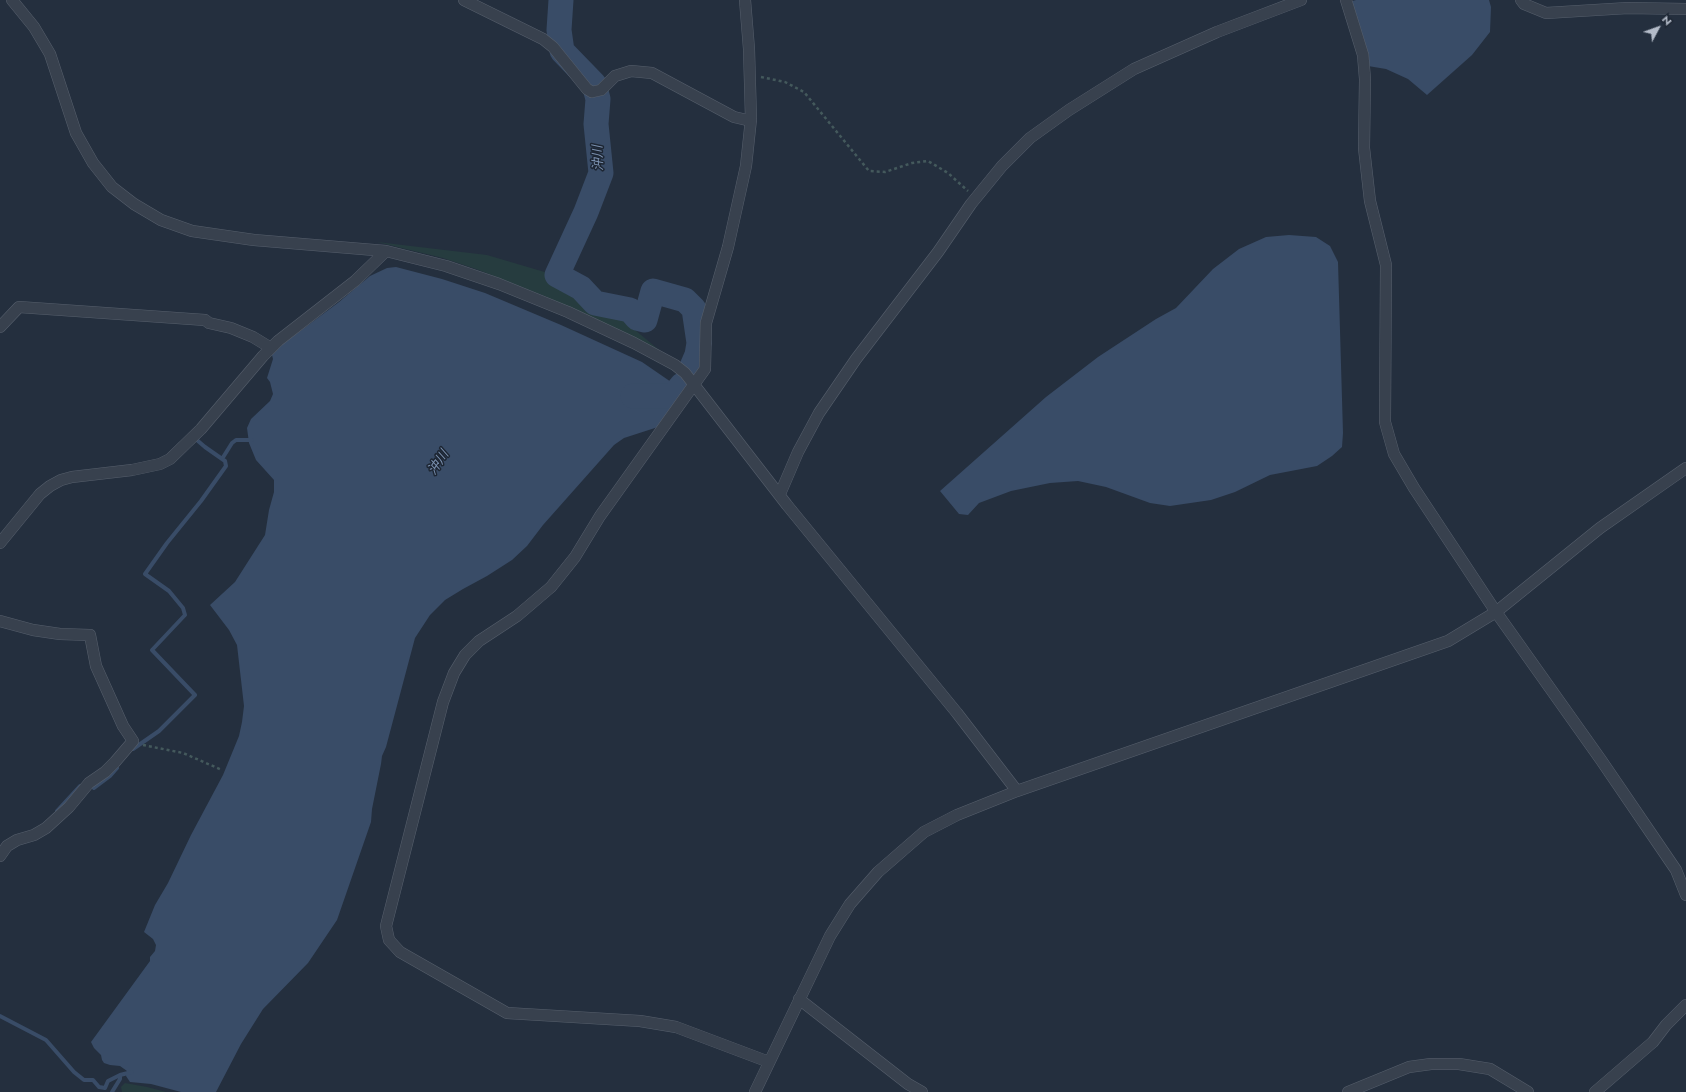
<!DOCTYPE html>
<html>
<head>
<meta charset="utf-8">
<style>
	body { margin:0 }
	#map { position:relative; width:1686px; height:1092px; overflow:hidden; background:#242f3e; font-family:Jost,sans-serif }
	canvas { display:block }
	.north { position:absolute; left:1638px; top:8px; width:40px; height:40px; -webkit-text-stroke:3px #1d2633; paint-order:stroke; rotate:49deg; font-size:11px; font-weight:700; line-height:16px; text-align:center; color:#b4bcc9 }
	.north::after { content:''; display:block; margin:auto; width:14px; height:18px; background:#b4bcc9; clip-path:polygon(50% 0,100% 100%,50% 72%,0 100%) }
</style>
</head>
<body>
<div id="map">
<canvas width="1686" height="1092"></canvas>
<div class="north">N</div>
</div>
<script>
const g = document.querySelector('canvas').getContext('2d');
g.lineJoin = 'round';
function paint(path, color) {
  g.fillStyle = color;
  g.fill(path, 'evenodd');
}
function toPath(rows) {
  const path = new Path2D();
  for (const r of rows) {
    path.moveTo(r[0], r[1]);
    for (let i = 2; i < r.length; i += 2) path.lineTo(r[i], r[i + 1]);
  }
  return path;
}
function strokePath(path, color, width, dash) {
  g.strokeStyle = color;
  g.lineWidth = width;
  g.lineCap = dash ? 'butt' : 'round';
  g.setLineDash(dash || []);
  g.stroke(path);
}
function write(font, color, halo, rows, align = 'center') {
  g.font = font + ' Jost,"Noto Sans JP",sans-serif';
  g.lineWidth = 3;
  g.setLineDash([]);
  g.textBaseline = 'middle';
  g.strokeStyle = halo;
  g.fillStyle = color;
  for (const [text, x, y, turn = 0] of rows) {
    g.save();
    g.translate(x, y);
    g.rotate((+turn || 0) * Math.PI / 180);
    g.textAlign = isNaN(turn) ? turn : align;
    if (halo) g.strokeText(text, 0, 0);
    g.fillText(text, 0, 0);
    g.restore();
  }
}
const green = toPath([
	[377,242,487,255,548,273,580,290,594,305,617,310,629,325,664,354,610,326,542,295,476,269,443,258],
	[125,1083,147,1087,166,1092,122,1092,121,1087]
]);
const water = toPath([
	[1356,0,1489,0,1491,7,1490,32,1472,55,1427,95,1408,79,1386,69,1368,66,1349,2],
	[1289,235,1316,237,1330,246,1338,262,1343,433,1342,447,1332,456,1317,466,1270,475,1235,492,1211,500,1170,506,1150,503,1106,487,1078,481,1050,483,1011,491,979,503,968,515,959,514,940,491,1046,397,1098,357,1156,319,1176,308,1213,269,1239,249,1266,237],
	[396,267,442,279,485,293,561,325,642,362,674,384,665,400,674,407,658,427,624,438,614,445,543,525,527,546,512,560,487,576,463,589,445,600,430,615,415,638,386,747,382,756,381,764,372,809,371,822,337,920,308,963,263,1009,241,1044,216,1092,181,1092,151,1084,130,1082,126,1076,127,1071,120,1066,110,1065,104,1063,102,1060,101,1055,94,1048,91,1042,150,961,150,957,155,951,156,945,153,939,144,932,155,905,168,883,191,835,223,775,239,736,242,722,244,706,237,645,229,630,210,605,235,582,265,535,269,510,274,492,274,480,256,460,249,443,247,428,251,419,270,401,273,394,270,382,267,378,273,359,272,355,279,347,339,302,370,276,387,268]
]);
const stream = toPath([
	[222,459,232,443,236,440,252,440],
	[133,749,159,731,195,695,152,650,185,615,183,608,169,591,145,574,167,543,201,501,226,466,225,461,205,447,198,441],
	[94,788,110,776,117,768],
	[57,811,80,786],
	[0,1016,46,1040,74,1072,84,1080,93,1080,99,1087,105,1088,108,1081,120,1075],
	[112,1092,120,1079,120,1075,132,1072]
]);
const river = toPath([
	[561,0,559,30,562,51,594,84,598,99,596,124,601,173,586,212,557,275,581,288,595,303,630,310,637,318,645,320,653,291,685,300,694,309,699,343,697,355,691,369],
	[633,396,673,396,682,385]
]);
const path = toPath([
	[761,77,785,82,804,92,869,171,885,172,912,163,928,161,948,173,968,191],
	[143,745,183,753,222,770]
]);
const street = toPath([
	[12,0,34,27,50,54,76,133,93,163,112,187,134,204,161,220,192,231,254,240,386,251,446,266,499,284,568,312,634,343,675,365,685,373,787,505,957,713,1017,791],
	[464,0,543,39,553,47,587,89,592,92,601,90,615,76,631,71,652,73,734,117,751,121],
	[745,0,749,49,751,119,746,166,728,247,706,323,705,369,600,516,575,557,551,587,517,616,479,641,465,655,454,673,443,702,386,926,389,940,400,952,507,1013,640,1021,676,1027,769,1062],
	[1346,0,1363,55,1365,79,1364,148,1370,201,1386,265,1385,422,1394,454,1414,488,1496,612,1601,760,1676,870,1686,895],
	[1521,0,1524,4,1546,13,1628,8,1686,9],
	[0,327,19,307,205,320,209,323,231,328,253,337,271,348],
	[780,494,798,452,819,413,856,359,938,252,971,204,1002,166,1030,138,1069,110,1134,69,1217,32,1301,0],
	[0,543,40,494,50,486,61,480,72,477,132,470,160,464,170,459,201,429,263,356,278,341,355,281,386,251],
	[0,621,33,630,60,634,90,635,96,666,123,726,133,741,115,762,105,772,89,783,69,807,46,828,34,835,17,840,7,846,0,856],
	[799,999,908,1084,922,1092],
	[755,1092,830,936,850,904,878,872,924,832,957,815,1017,791,1448,641,1496,612,1600,528,1686,468],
	[1348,1092,1409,1067,1431,1064,1459,1064,1490,1069,1528,1092],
	[1595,1092,1653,1042,1666,1025,1686,1005]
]);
const waterNames = [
	["沖川",599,158,-92],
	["沖川",439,463,-56]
];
paint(green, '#263c3f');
paint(water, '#394c67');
strokePath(stream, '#394c67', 4);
strokePath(river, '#394c67', 25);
strokePath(street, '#565f6c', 12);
strokePath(path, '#44595c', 2.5, [3, 3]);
strokePath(street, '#38414e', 11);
write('italic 13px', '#7c92b1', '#1d2633', waterNames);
</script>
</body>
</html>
